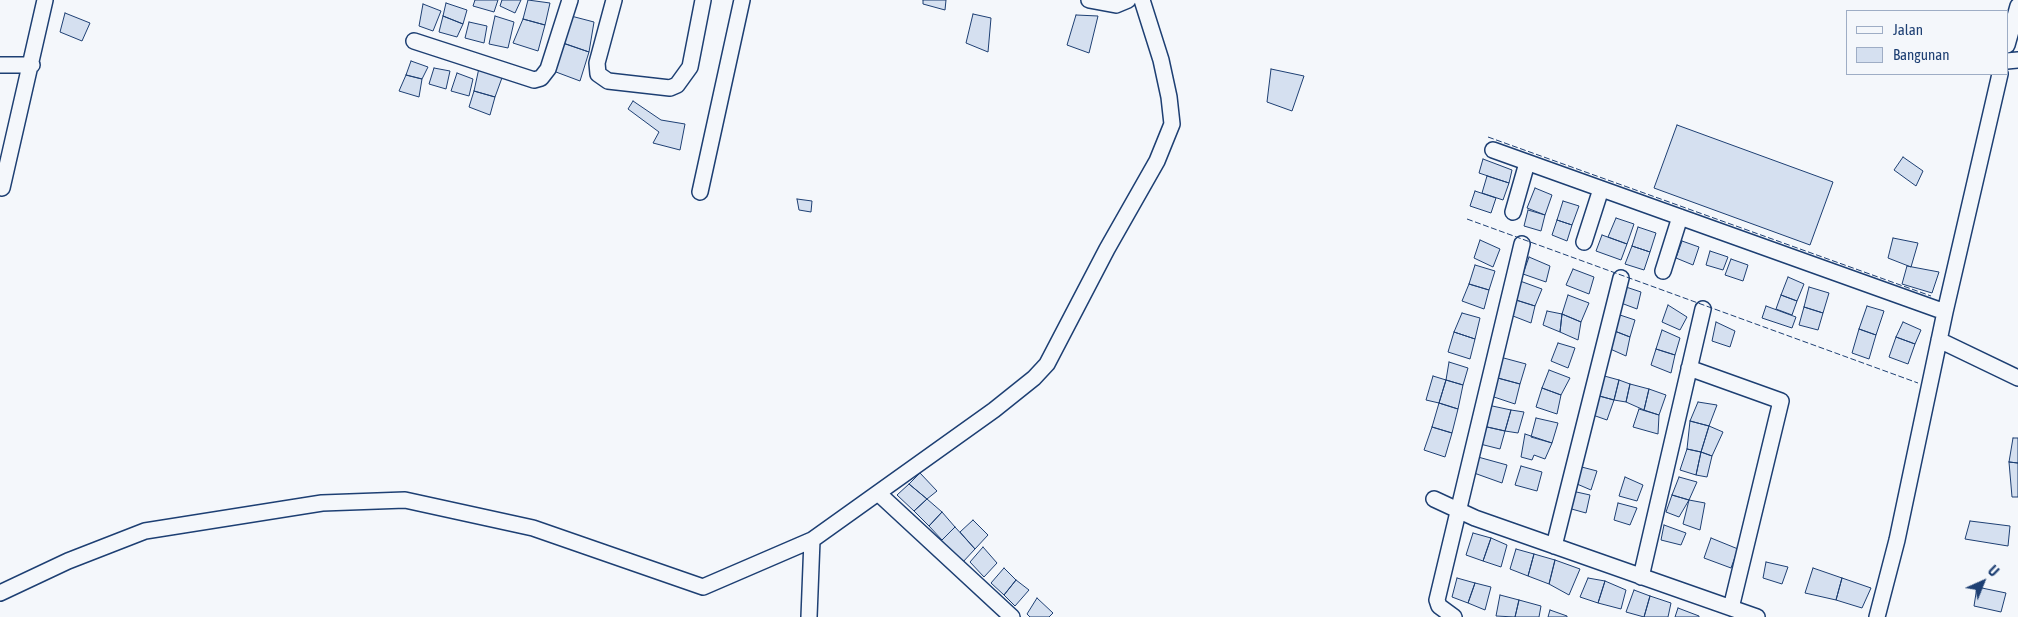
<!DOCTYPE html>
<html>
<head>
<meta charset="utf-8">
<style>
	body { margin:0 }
	#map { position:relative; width:2018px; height:617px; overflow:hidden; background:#f4f7fb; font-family:"Asap Condensed",sans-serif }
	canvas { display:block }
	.legend { position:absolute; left:1846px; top:10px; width:162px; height:65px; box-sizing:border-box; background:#f4f7fb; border:1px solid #9eadc5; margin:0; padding:6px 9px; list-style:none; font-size:15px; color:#1d3f73 }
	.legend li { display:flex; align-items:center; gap:10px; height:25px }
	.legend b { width:25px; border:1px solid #9eadc5 }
	.north { position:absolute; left:1958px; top:557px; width:50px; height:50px; -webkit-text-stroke:4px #f4f7fb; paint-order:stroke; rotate:44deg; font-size:14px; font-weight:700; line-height:20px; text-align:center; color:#1d3f73 }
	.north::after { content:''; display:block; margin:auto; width:18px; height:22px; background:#1d3f73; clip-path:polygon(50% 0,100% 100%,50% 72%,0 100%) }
</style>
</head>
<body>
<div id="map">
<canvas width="2018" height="617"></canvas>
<ul class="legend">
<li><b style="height:6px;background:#f4f7fb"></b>Jalan</li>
<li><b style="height:14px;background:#d5e0f0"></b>Bangunan</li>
</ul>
<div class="north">U</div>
</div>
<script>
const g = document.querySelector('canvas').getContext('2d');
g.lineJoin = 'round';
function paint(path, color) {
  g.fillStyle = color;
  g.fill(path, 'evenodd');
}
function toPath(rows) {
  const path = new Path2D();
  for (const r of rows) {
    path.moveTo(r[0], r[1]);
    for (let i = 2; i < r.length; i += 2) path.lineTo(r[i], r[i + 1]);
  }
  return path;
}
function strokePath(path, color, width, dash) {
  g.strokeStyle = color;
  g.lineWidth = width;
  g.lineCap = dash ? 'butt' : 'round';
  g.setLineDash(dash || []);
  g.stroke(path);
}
const building = toPath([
	[475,0,498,0,494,12,473,6,475,0],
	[502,0,521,0,515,13,500,6,502,0],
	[528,0,550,3,545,25,523,19,528,0],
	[923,0,946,0,945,10,923,4,923,0],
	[446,3,467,10,463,24,443,16,446,3],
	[423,4,441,11,433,31,419,26,423,4],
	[65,13,90,23,82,41,60,32,65,13],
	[973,14,991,18,988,52,966,43,973,14],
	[1076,15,1098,16,1089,53,1067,45,1076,15],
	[443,16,463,24,457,37,439,32,443,16],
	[495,16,514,22,508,48,489,44,495,16],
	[571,16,594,22,589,52,557,41,571,16],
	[523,19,545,25,538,51,513,43,523,19],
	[469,22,487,26,484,43,465,38,469,22],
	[557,41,589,52,580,81,548,69,557,41],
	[411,61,428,67,422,79,406,75,411,61],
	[434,68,450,71,446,89,429,84,434,68],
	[479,68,503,75,495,97,474,91,479,68],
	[1271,69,1304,76,1292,111,1267,102,1271,69],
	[457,73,473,79,469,96,451,91,457,73],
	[406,75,422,79,419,97,399,91,406,75],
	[474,91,495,97,490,115,469,107,474,91],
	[633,101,661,120,685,124,680,150,653,143,659,132,628,109,633,101],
	[1677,125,1833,182,1810,245,1654,188,1677,125],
	[1903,157,1923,171,1916,186,1894,170,1903,157],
	[1483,159,1512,170,1509,183,1479,173,1483,159],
	[1487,176,1509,183,1503,200,1482,193,1487,176],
	[1535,188,1552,195,1545,215,1527,208,1535,188],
	[1475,191,1496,198,1491,213,1470,206,1475,191],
	[797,199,812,201,811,212,799,210,797,199],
	[1563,201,1579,206,1572,225,1557,220,1563,201],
	[1528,210,1545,215,1541,231,1524,226,1528,210],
	[1616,218,1634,224,1627,244,1608,237,1616,218],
	[1557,220,1572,225,1567,241,1552,235,1557,220],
	[1638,227,1656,233,1650,252,1632,246,1638,227],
	[1602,235,1627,244,1621,260,1596,251,1602,235],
	[1893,238,1918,243,1911,267,1888,258,1893,238],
	[1480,240,1500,249,1493,267,1474,258,1480,240],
	[1682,241,1699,247,1693,265,1676,258,1682,241],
	[1632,246,1650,252,1644,270,1625,264,1632,246],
	[1710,251,1728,257,1723,270,1706,265,1710,251],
	[1529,257,1550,266,1546,282,1523,274,1529,257],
	[1731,259,1748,265,1743,281,1725,275,1731,259],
	[1475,265,1495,271,1489,290,1469,284,1475,265],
	[1907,266,1939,272,1932,293,1902,284,1907,266],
	[1573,269,1594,277,1589,294,1566,285,1573,269],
	[1788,277,1804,284,1797,301,1781,295,1788,277],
	[1520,281,1542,289,1535,306,1516,300,1520,281],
	[1469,284,1489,290,1484,309,1462,301,1469,284],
	[1626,287,1641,292,1637,309,1621,303,1626,287],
	[1809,287,1829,293,1823,313,1804,307,1809,287],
	[1568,295,1589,303,1581,322,1562,314,1568,295],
	[1781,295,1797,301,1792,315,1776,309,1781,295],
	[1516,300,1535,306,1531,323,1513,316,1516,300],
	[1668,305,1687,317,1680,330,1662,322,1668,305],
	[1766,306,1796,317,1792,328,1762,318,1766,306],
	[1867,306,1884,311,1876,335,1859,329,1867,306],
	[1804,307,1823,313,1818,330,1799,325,1804,307],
	[1547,311,1562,314,1560,332,1543,325,1547,311],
	[1462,313,1480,318,1475,339,1454,332,1462,313],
	[1562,314,1581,322,1578,340,1560,332,1562,314],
	[1617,314,1635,320,1630,337,1612,330,1617,314],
	[1716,322,1735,331,1730,347,1712,341,1716,322],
	[1903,322,1921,330,1915,344,1896,337,1903,322],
	[1859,329,1876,335,1869,359,1852,353,1859,329],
	[1612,330,1630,337,1626,356,1608,348,1612,330],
	[1662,330,1680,338,1675,355,1656,349,1662,330],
	[1454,332,1475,339,1470,359,1448,352,1454,332],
	[1896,337,1915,344,1908,364,1889,357,1896,337],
	[1558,343,1575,348,1568,368,1551,361,1558,343],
	[1656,349,1675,355,1671,373,1651,365,1656,349],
	[1500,357,1526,364,1520,384,1494,377,1500,357],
	[1449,362,1468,368,1463,385,1446,380,1449,362],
	[1549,370,1570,378,1561,395,1542,388,1549,370],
	[1597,374,1619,380,1614,400,1592,394,1597,374],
	[1433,376,1446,380,1439,403,1426,400,1433,376],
	[1494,377,1520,384,1515,404,1485,394,1494,377],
	[1446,380,1463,385,1458,409,1439,403,1446,380],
	[1619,380,1630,384,1626,402,1614,400,1619,380],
	[1630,384,1649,389,1644,410,1626,402,1630,384],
	[1542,388,1561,395,1557,414,1536,407,1542,388],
	[1649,389,1666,395,1659,415,1644,410,1649,389],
	[1592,394,1614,400,1607,420,1587,413,1592,394],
	[1698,402,1717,405,1709,426,1690,421,1698,402],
	[1439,403,1458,409,1452,433,1432,427,1439,403],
	[1483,404,1511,410,1505,431,1478,425,1483,404],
	[1639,409,1659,415,1658,434,1633,427,1639,409],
	[1511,410,1524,412,1518,433,1505,431,1511,410],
	[1536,418,1558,423,1552,443,1531,437,1536,418],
	[1690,421,1709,426,1701,452,1687,449,1690,421],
	[1483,426,1505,431,1500,449,1480,444,1483,426],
	[1709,426,1723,432,1712,456,1701,452,1709,426],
	[1432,427,1452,433,1445,457,1424,450,1432,427],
	[1525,434,1552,443,1545,459,1534,455,1532,460,1521,457,1525,434],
	[2013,438,2018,438,2018,463,2009,462,2013,438],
	[1687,449,1701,452,1696,475,1680,470,1687,449],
	[1701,452,1712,456,1707,477,1696,475,1701,452],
	[1478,457,1507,465,1502,483,1474,473,1478,457],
	[2009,462,2018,463,2018,497,2012,497,2009,462],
	[1574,465,1597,471,1591,490,1570,481,1574,465],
	[1521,466,1542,472,1537,491,1515,485,1521,466],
	[920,473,937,491,927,499,909,484,920,473],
	[1625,477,1643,485,1637,501,1619,496,1625,477],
	[1679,477,1697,482,1689,500,1672,495,1679,477],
	[909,484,927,499,914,511,897,495,909,484],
	[1572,491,1590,495,1586,513,1568,508,1572,491],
	[1672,495,1689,500,1679,517,1666,512,1672,495],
	[927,499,942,512,929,526,914,511,927,499],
	[1689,500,1705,503,1700,530,1683,524,1689,500],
	[1618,503,1637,508,1630,525,1614,520,1618,503],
	[942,512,955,527,942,540,929,526,942,512],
	[973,520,988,535,975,549,960,532,973,520],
	[1970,521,2010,526,2008,546,1965,539,1970,521],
	[1664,525,1686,533,1681,545,1661,540,1664,525],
	[955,527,975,549,962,563,939,543,955,527],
	[1473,533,1491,538,1483,561,1466,555,1473,533],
	[1491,538,1507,545,1501,567,1483,561,1491,538],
	[1711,538,1738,549,1731,568,1704,558,1711,538],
	[983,547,997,563,984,577,970,562,983,547],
	[1516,549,1534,554,1528,576,1510,569,1516,549],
	[1534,554,1555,560,1549,584,1528,576,1534,554],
	[1555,560,1580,569,1569,595,1549,584,1555,560],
	[1766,562,1788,567,1782,584,1763,578,1766,562],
	[1004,568,1016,580,1004,595,991,583,1004,568],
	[1813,568,1842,578,1836,600,1805,593,1813,568],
	[1457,578,1475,583,1468,603,1452,597,1457,578],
	[1588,578,1605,581,1598,603,1580,597,1588,578],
	[1842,578,1871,588,1862,608,1836,600,1842,578],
	[1016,580,1029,590,1015,606,1004,595,1016,580],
	[1605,581,1626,590,1621,609,1598,603,1605,581],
	[1475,583,1491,587,1485,610,1468,603,1475,583],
	[1977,587,2006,593,2001,612,1974,606,1977,587],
	[1634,590,1650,596,1644,617,1626,612,1634,590],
	[1500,595,1519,600,1515,617,1496,616,1500,595],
	[1650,596,1671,603,1668,617,1644,617,1650,596],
	[1037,598,1053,613,1049,617,1030,617,1027,614,1037,598],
	[1519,600,1541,606,1539,617,1515,617,1519,600],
	[1678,608,1699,616,1699,617,1675,617,1678,608],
	[1550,610,1567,616,1567,617,1548,617,1550,610]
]);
const minor = toPath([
	[614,0,597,63,598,74,608,81,670,88,677,85,690,67,703,0],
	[1089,0,1116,5,1128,0],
	[414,41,534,80,541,78,548,69,570,0],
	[2007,45,2018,6],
	[2007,61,2018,60],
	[0,65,32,65],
	[1493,150,1945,312],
	[2,188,45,0],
	[700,192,742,0],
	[1513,212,1527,163],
	[1584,242,1601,189],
	[1663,271,1680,217],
	[1939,340,2018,378],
	[1689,368,1781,401,1731,608],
	[878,493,1012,617],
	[1434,499,1475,518,1757,617],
	[1554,546,1621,278],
	[1641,577,1703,309],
	[0,593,68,561,145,531,322,503,405,500,533,528,703,587,812,540],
	[809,617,812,540,994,410,1034,378,1047,364,1107,249,1157,161,1172,124,1169,97,1161,60,1142,0],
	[1454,617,1439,606,1437,600,1522,244],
	[1877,617,1897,540,1945,312,2000,74]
]);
const fence = toPath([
	[1488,137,1931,296],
	[1467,219,1918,383]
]);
paint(building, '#d5e0f0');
strokePath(building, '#1d3f73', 1);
strokePath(minor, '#1d3f73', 18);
strokePath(minor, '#f4f7fb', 15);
strokePath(fence, '#1d3f73', 1, [6, 2.5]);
</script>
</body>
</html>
